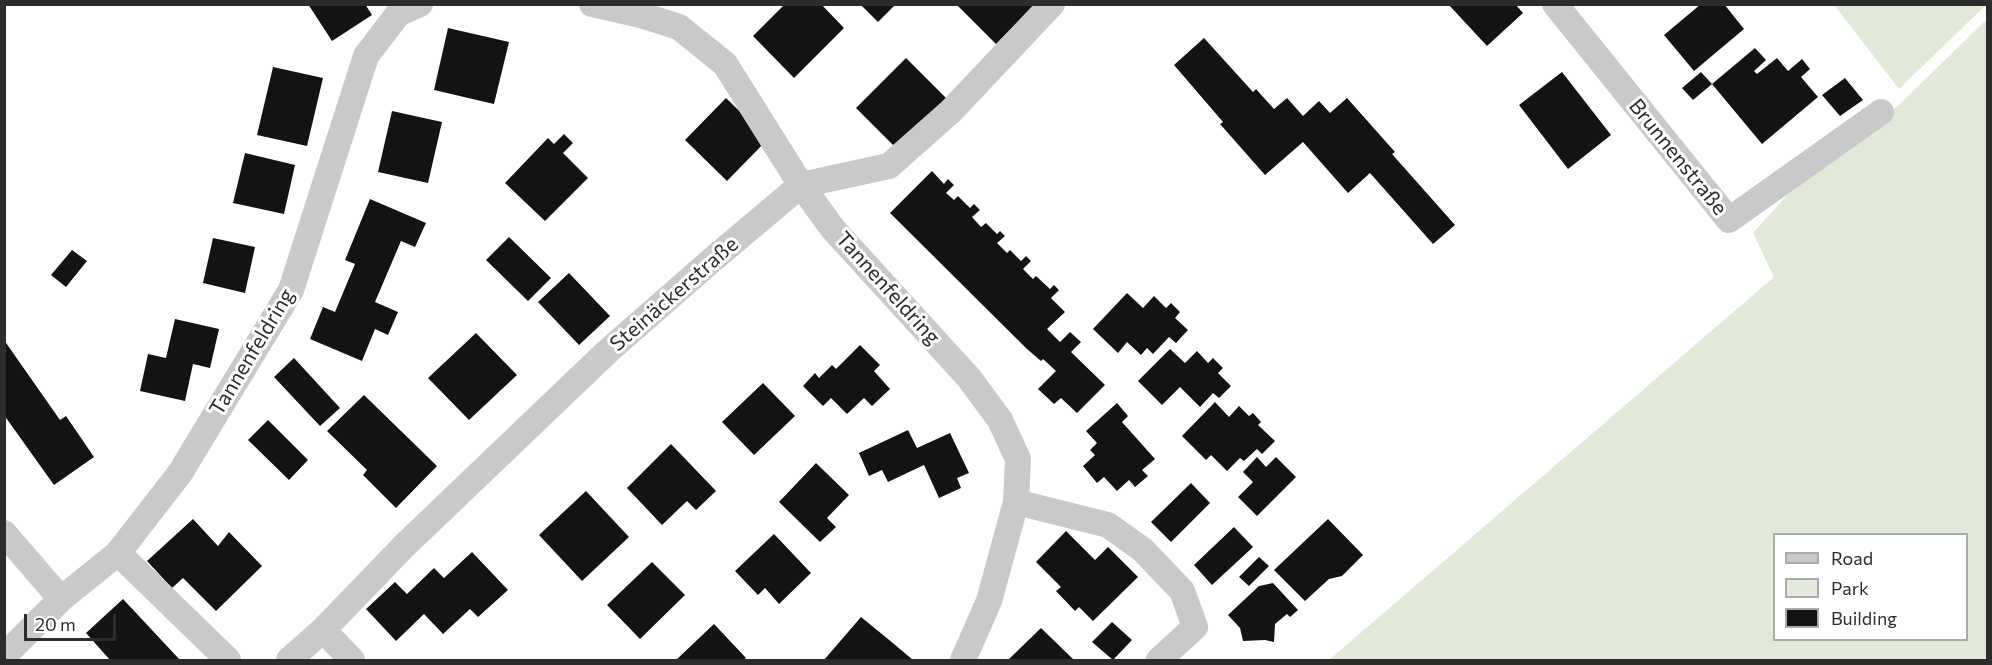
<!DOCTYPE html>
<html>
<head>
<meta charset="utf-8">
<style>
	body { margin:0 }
	#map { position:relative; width:1992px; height:665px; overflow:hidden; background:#fff; font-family:Commissioner,sans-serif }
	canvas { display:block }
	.frame { position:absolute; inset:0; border:6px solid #2c2c2c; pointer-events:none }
	.legend { position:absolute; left:1773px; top:533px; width:195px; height:108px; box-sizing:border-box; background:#fff; border:2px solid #ababab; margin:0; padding:8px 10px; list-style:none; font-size:18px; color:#2c2c2c }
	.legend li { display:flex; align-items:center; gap:12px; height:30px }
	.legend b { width:30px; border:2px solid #ababab }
	.scale { position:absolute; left:24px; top:614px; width:92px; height:27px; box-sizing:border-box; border:3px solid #2c2c2c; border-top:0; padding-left:8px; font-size:18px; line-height:21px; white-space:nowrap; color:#2c2c2c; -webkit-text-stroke:4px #fff; paint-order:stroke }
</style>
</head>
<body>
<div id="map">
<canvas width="1992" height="665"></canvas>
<div class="frame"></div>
<ul class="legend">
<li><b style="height:8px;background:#c9c9c9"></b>Road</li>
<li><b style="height:16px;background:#e2e9db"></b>Park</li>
<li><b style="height:16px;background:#131313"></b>Building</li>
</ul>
<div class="scale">20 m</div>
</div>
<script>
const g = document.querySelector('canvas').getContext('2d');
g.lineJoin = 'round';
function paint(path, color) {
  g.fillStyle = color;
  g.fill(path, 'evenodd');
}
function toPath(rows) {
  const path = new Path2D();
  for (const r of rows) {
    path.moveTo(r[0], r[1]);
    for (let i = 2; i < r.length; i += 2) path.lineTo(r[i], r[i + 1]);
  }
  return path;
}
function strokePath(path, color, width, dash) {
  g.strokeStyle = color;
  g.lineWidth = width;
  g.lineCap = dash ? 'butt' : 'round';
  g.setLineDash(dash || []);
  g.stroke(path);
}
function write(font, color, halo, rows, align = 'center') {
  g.font = font + ' Commissioner,sans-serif';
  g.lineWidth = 6;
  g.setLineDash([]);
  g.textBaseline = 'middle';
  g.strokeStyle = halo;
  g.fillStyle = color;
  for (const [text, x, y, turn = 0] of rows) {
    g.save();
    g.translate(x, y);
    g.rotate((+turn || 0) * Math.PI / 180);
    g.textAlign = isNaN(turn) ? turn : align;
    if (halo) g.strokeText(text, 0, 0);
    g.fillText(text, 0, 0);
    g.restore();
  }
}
const green = toPath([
	[1987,4,1899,89,1834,5,1834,4],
	[1987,19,1987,660,1329,660,1774,277,1753,233,1790,192,1901,103],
	[1774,534,1966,534,1966,640,1774,640]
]);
const building = toPath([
	[308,4,365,4,372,15,332,41],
	[785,4,821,4,844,28,794,78,753,36],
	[860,4,896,4,878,22],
	[1448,4,1515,4,1523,13,1487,46],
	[1701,4,1724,4,1744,29,1694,71,1664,35],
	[957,5,1035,5,996,44],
	[448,28,509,42,494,104,434,90],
	[1204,38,1253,92,1256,89,1274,109,1287,98,1303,116,1319,101,1330,113,1347,98,1395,152,1392,154,1455,225,1433,244,1370,173,1348,193,1303,142,1265,175,1220,124,1223,122,1174,65],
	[1755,48,1766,60,1754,71,1757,74,1777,58,1788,71,1802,59,1810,69,1801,77,1818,97,1762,144,1712,84,1693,100,1682,88,1701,72,1712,84],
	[906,58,948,100,898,150,856,108],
	[273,67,323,78,307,146,257,135],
	[1562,72,1611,135,1568,169,1519,105],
	[1845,78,1863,100,1840,116,1822,95],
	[726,98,768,139,727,181,685,140],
	[392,111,442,122,428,183,378,172],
	[564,134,573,143,563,153,588,178,545,221,505,183,548,138,554,144],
	[245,153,295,165,284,214,233,203],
	[932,171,944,184,948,179,954,185,946,193,954,200,958,196,970,208,974,204,980,210,972,217,981,227,986,223,997,234,1000,231,1005,236,997,243,1007,253,1010,250,1021,261,1026,256,1031,261,1023,269,1033,279,1036,276,1050,289,1054,285,1059,290,1051,298,1065,312,1047,329,1060,342,1070,332,1081,342,1071,352,1105,385,1077,413,1061,398,1054,404,1038,389,1056,371,1043,359,1041,361,1027,349,890,213],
	[370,199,426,223,415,247,401,241,375,302,398,312,388,335,375,329,362,361,310,339,323,307,335,312,355,264,345,260],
	[509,237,551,278,528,301,486,260],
	[213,238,255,247,245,293,203,283],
	[72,250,87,261,66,287,51,275],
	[569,273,610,316,579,345,538,302],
	[1127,293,1143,308,1154,296,1166,308,1171,303,1180,312,1175,318,1188,330,1176,343,1169,337,1153,354,1147,348,1141,355,1127,342,1118,353,1093,329],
	[175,319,219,329,210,368,193,364,185,401,140,391,148,354,166,358],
	[476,333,517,375,469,420,428,378],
	[4,340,60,420,66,416,94,457,54,485,4,415],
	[860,345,880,365,874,371,890,389,872,406,864,398,847,414,831,398,823,406,803,386,815,373,819,378,832,365,836,369],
	[1170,349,1185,363,1197,351,1208,363,1213,358,1223,368,1218,373,1231,386,1219,398,1213,393,1200,407,1180,387,1162,405,1138,381],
	[294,358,340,408,320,426,274,377],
	[763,383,795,416,754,455,722,422],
	[364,395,437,466,396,508,363,475,367,470,327,431],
	[1215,402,1229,417,1239,406,1249,416,1253,413,1261,422,1258,425,1275,441,1262,454,1257,449,1244,461,1240,458,1227,471,1211,455,1206,460,1182,436],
	[1117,403,1128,416,1122,422,1155,459,1142,470,1148,476,1135,487,1129,480,1117,491,1104,477,1097,483,1083,466,1095,455,1090,450,1097,443,1086,431],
	[268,420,308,460,289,480,248,440],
	[908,430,917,448,950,433,969,473,957,478,961,488,939,498,924,465,888,482,882,470,869,476,859,453],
	[671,444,716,491,696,510,687,501,662,525,627,488],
	[1257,457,1266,467,1276,457,1296,477,1257,516,1238,497,1253,482,1243,472],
	[816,463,849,495,827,518,836,527,820,542,779,502],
	[1191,483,1210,503,1171,542,1151,522],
	[586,491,629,537,582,581,539,535],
	[193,519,218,546,229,532,262,566,216,611,183,578,172,588,147,561],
	[1328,519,1363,555,1342,576,1329,579,1305,601,1274,570],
	[1234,527,1253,547,1212,585,1194,565],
	[1066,531,1095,560,1108,547,1138,577,1093,621,1079,607,1075,611,1056,591,1061,587,1036,562],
	[774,534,811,573,779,604,765,588,758,595,735,571],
	[472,552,508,590,478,617,470,609,443,634,424,614,396,641,366,609,395,582,407,594,434,568,444,578],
	[1259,557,1269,566,1249,586,1239,577],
	[652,562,685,595,640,639,607,605],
	[1273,583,1298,610,1290,617,1287,614,1275,624,1274,642,1265,640,1243,641,1240,628,1228,615,1259,586],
	[123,599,180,660,110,660,86,633],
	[861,617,888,639,913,660,824,660],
	[1112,622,1132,640,1113,660,1092,642],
	[714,624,746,658,743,660,676,660],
	[1041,628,1074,660,1008,660]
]);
const minor = toPath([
	[592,4,641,15,679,27,725,64,801,185,833,229,969,378,1000,420,1018,459,1016,502,989,601,963,660],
	[1555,4,1729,220,1881,112],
	[1016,502,1108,525,1143,550,1182,591,1195,627,1159,660],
	[4,533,61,599],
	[118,553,228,660],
	[323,630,352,660],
	[4,656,61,599,118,553,180,473,291,290,366,56,398,14,420,4],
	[289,660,323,630,404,546,608,351,712,260,801,185,889,166,951,111,1052,4]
]);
const streetNames = [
	["Brunnenstraße",1678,157,51],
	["Tannenfeldring",888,288,48],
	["Steinäckerstraße",674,294,-41],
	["Tannenfeldring",252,352,-59]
];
paint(green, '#e2e9db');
paint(building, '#131313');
strokePath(minor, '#c9c9c9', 26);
write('21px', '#2c2c2c', '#fff', streetNames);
</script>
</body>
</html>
